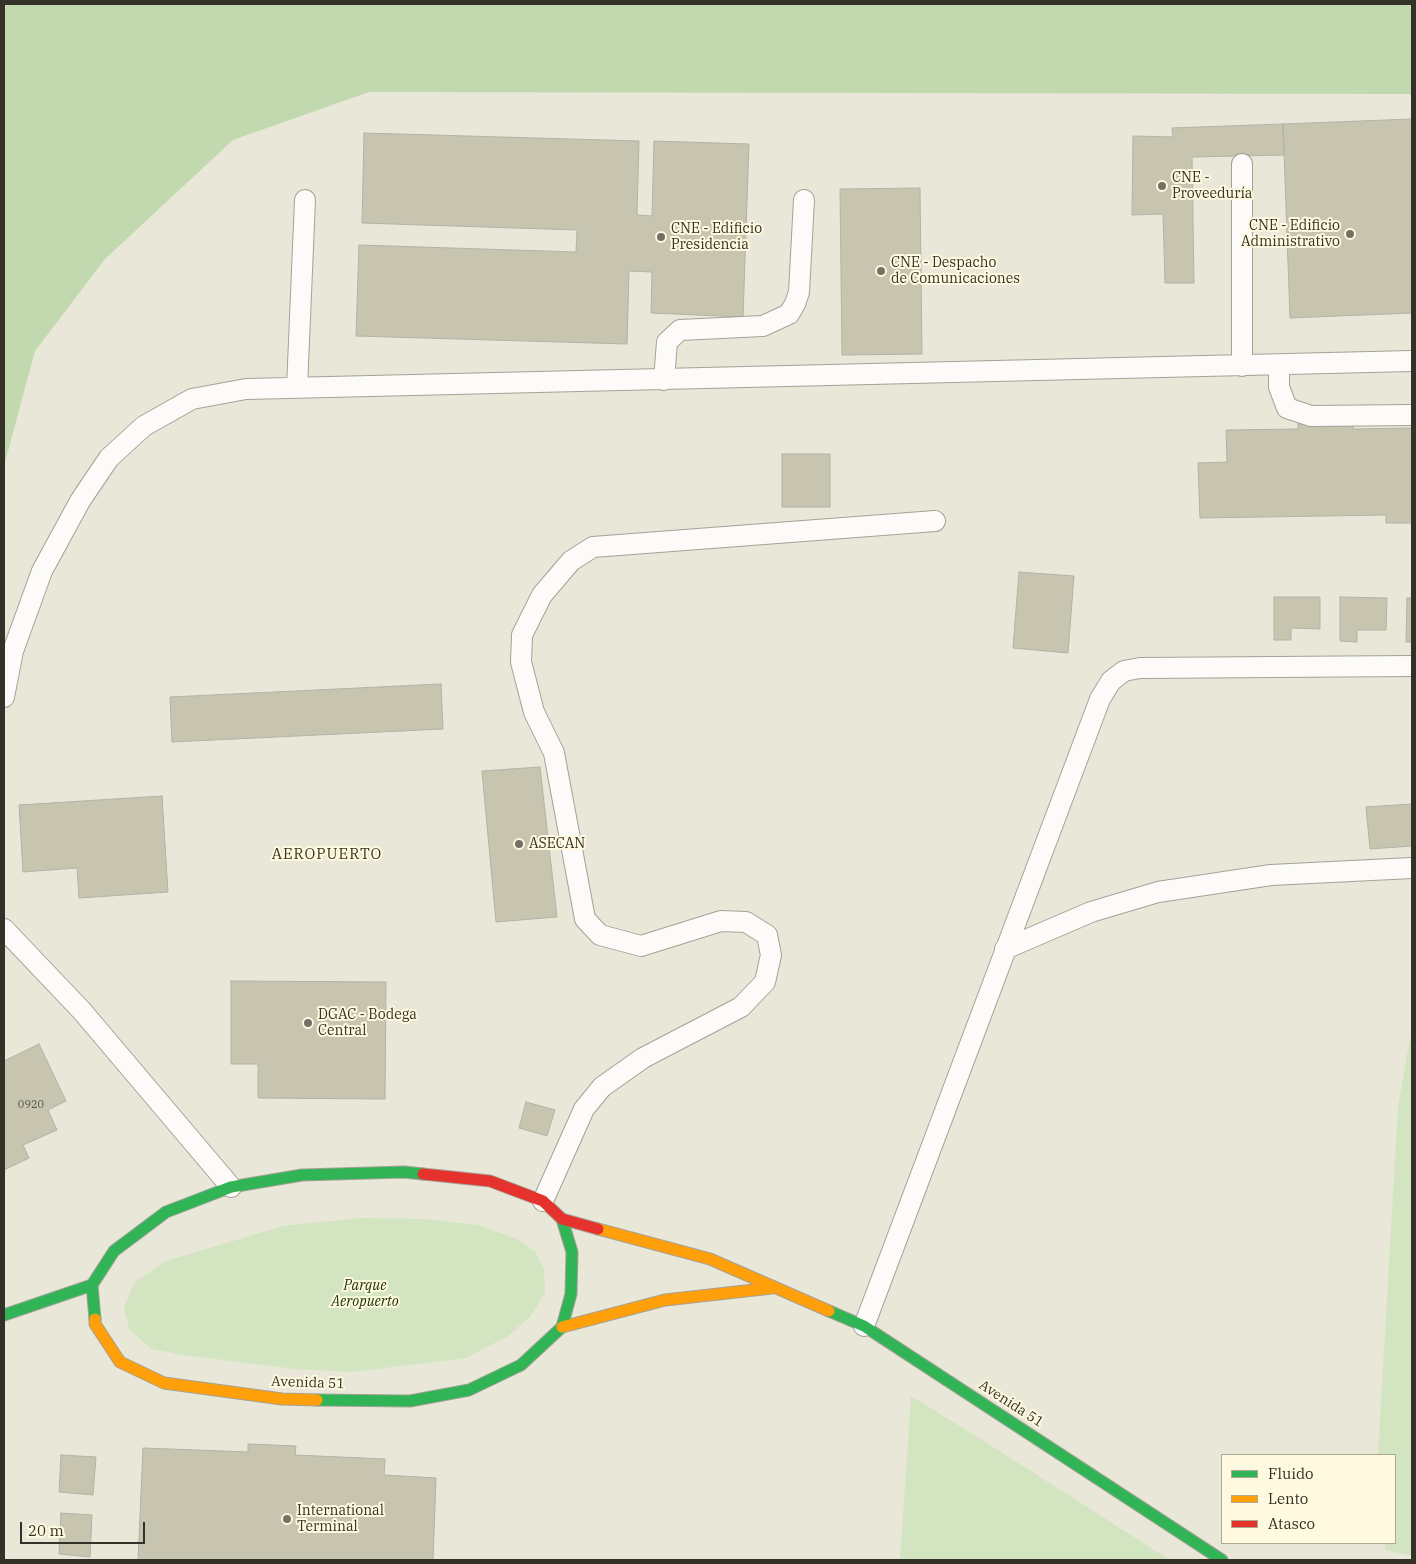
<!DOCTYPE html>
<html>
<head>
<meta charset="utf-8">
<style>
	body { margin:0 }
	#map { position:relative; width:1416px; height:1564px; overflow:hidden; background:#e9e7d8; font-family:"IBM Plex Serif",serif }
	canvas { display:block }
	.frame { position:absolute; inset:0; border:5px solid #343228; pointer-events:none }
	.legend { position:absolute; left:1221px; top:1454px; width:175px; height:90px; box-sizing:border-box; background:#fef9df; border:1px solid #ada996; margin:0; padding:6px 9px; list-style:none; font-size:15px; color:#343228 }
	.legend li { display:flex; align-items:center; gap:10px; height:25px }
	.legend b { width:25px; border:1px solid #ada996 }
	.scale { position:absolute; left:20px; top:1522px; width:125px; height:22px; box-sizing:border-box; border:2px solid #343228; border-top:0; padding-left:6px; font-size:15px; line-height:18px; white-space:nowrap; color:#343228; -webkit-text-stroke:4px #fef9df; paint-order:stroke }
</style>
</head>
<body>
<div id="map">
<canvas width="1416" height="1564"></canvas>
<div class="frame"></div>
<ul class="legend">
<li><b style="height:6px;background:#30b455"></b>Fluido</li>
<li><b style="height:6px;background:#ff9f0a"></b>Lento</li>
<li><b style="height:6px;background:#e5322d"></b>Atasco</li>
</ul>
<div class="scale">20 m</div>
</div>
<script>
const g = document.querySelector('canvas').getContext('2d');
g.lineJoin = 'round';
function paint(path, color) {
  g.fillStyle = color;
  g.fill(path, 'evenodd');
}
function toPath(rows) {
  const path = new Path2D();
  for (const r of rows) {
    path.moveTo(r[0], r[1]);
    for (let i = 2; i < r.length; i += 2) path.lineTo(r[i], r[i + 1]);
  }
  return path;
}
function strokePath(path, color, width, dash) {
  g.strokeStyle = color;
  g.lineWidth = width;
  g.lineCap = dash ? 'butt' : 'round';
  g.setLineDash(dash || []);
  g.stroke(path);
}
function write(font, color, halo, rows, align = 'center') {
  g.font = font + ' "IBM Plex Serif",serif';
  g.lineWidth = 4;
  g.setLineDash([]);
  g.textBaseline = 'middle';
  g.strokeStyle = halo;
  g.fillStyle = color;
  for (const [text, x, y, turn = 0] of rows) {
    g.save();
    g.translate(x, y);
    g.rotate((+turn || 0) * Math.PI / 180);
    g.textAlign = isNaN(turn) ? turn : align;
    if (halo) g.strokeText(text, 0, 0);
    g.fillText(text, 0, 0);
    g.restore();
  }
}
const green = toPath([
	[1410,1038,1412,1038,1412,1556,1386,1550,1384,1543,1395,1543,1395,1455,1378,1455,1398,1107],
	[361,1218,425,1219,478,1225,515,1238,535,1251,544,1270,545,1293,530,1317,508,1336,466,1358,352,1372,295,1369,183,1355,151,1349,129,1329,124,1307,134,1283,166,1261,283,1226],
	[911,1396,979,1438,1170,1560,900,1560]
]);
const forest = toPath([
	[4,4,1412,4,1412,94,369,92,233,140,105,259,35,351,4,466]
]);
const building = toPath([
	[1412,119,1412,313,1290,318,1283,124,1412,119],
	[1283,124,1284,155,1192,157,1194,283,1165,283,1163,214,1132,215,1133,136,1173,137,1172,128,1283,124],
	[364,133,639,141,637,215,652,216,654,141,749,144,743,317,651,313,652,272,629,271,627,344,356,336,359,245,576,252,577,230,362,223,364,133],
	[920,188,922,354,842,355,840,189,920,188],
	[1298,424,1353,424,1353,429,1412,428,1412,523,1386,523,1386,515,1200,518,1198,463,1227,462,1226,430,1298,429,1298,424],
	[782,454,830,454,830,507,782,507,782,454],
	[1019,572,1074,576,1068,653,1013,648,1019,572],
	[1274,597,1320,597,1320,629,1291,628,1291,640,1274,640,1274,597],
	[1340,597,1387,598,1386,630,1357,630,1357,642,1340,641,1340,597],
	[1407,598,1412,598,1412,642,1406,642,1407,598],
	[441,684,443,729,172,742,170,697,441,684],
	[540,767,557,917,496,922,482,771,540,767],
	[162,796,168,892,79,898,77,868,23,872,19,805,162,796],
	[1412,804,1412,846,1370,849,1366,807,1412,804],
	[231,981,386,982,385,1099,258,1098,258,1064,231,1064,231,981],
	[39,1044,66,1101,48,1110,57,1130,23,1145,29,1158,4,1170,4,1061,39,1044],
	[526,1102,555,1110,547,1136,519,1128,526,1102],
	[248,1444,296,1446,295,1455,385,1459,384,1475,436,1478,433,1560,138,1560,143,1448,248,1452,248,1444],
	[61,1455,96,1457,93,1495,59,1492,61,1455],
	[61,1513,92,1515,90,1557,59,1554,61,1513]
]);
const lane = toPath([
	[1242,164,1242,366],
	[1279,365,1279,387,1287,408,1311,416,1412,415],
	[664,380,667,342,680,330,763,326,789,314,795,304,799,292,804,200],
	[297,388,305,200],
	[4,697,13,651,42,571,80,501,109,458,144,426,192,399,246,389,1412,361],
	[4,929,82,1011,231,1187],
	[1005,949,1091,912,1158,892,1271,875,1412,868],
	[543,1201,584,1109,602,1087,643,1058,741,1007,765,982,771,955,767,935,746,922,721,921,641,946,600,935,585,919,554,753,534,712,521,662,522,635,542,595,571,561,593,547,935,521],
	[864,1326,1100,699,1111,681,1124,671,1140,668,1412,666]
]);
const fast = toPath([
	[829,1311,864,1326,1222,1560],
	[4,1315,92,1285],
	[95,1319,92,1285,114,1251,166,1212,231,1187,302,1175,404,1172,423,1174],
	[317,1400,410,1401,469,1390,521,1365,562,1327,571,1294,572,1252,562,1219]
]);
const slow = toPath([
	[598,1229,710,1259,829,1311],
	[95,1319,95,1324,120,1362,164,1383,282,1399,317,1400],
	[562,1327,665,1300,772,1288]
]);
const jam = toPath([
	[423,1174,490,1181,543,1201,562,1219,598,1229]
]);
const markers = [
	[1162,186,5,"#737166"],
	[1350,234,5,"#737166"],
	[661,237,5,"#737166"],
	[881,271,5,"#737166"],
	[519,844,5,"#737166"],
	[308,1023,5,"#737166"],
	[287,1519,5,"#737166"]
];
const numberNames = [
	["0920",31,1105]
];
const poiNames = [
	["CNE -",1172,178],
	["Proveeduría",1172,194],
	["CNE - Edificio",1340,226,"right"],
	["Administrativo",1340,242,"right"],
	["CNE - Edificio",671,229],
	["Presidencia",671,245],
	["CNE - Despacho",891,263],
	["de Comunicaciones",891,279],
	["ASECAN",529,844],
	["DGAC - Bodega",318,1015],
	["Central",318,1031],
	["International",297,1511],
	["Terminal",297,1527]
];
const parkNames = [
	["Parque",365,1286],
	["Aeropuerto",365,1302]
];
const streetNames = [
	["Avenida 51",308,1383,2],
	["Avenida 51",1011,1404,33]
];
const neighbourhoodNames = [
	["AEROPUERTO",327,855]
];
paint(green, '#d2e5c0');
paint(forest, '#c2d8ae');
paint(building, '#c7c4af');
strokePath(building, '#b4b2a6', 1);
strokePath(lane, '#a4a297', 22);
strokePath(fast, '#a4a297', 13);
strokePath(slow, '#a4a297', 13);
strokePath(jam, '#a4a297', 13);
strokePath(lane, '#fcfbf9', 20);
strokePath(fast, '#30b455', 11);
strokePath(slow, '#ff9f0a', 11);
strokePath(jam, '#e5322d', 11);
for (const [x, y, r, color] of markers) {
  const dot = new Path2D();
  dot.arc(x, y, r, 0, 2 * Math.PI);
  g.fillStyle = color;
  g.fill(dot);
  strokePath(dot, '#fef9df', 2);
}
write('11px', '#59564a', null, numberNames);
write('14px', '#343228', '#fef9df', poiNames, 'left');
write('italic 14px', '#193205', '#fef9df', parkNames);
write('14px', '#343228', '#fef9df', streetNames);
g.letterSpacing = '1px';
write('15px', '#38341e', '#fef9df', neighbourhoodNames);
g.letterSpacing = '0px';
</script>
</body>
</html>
